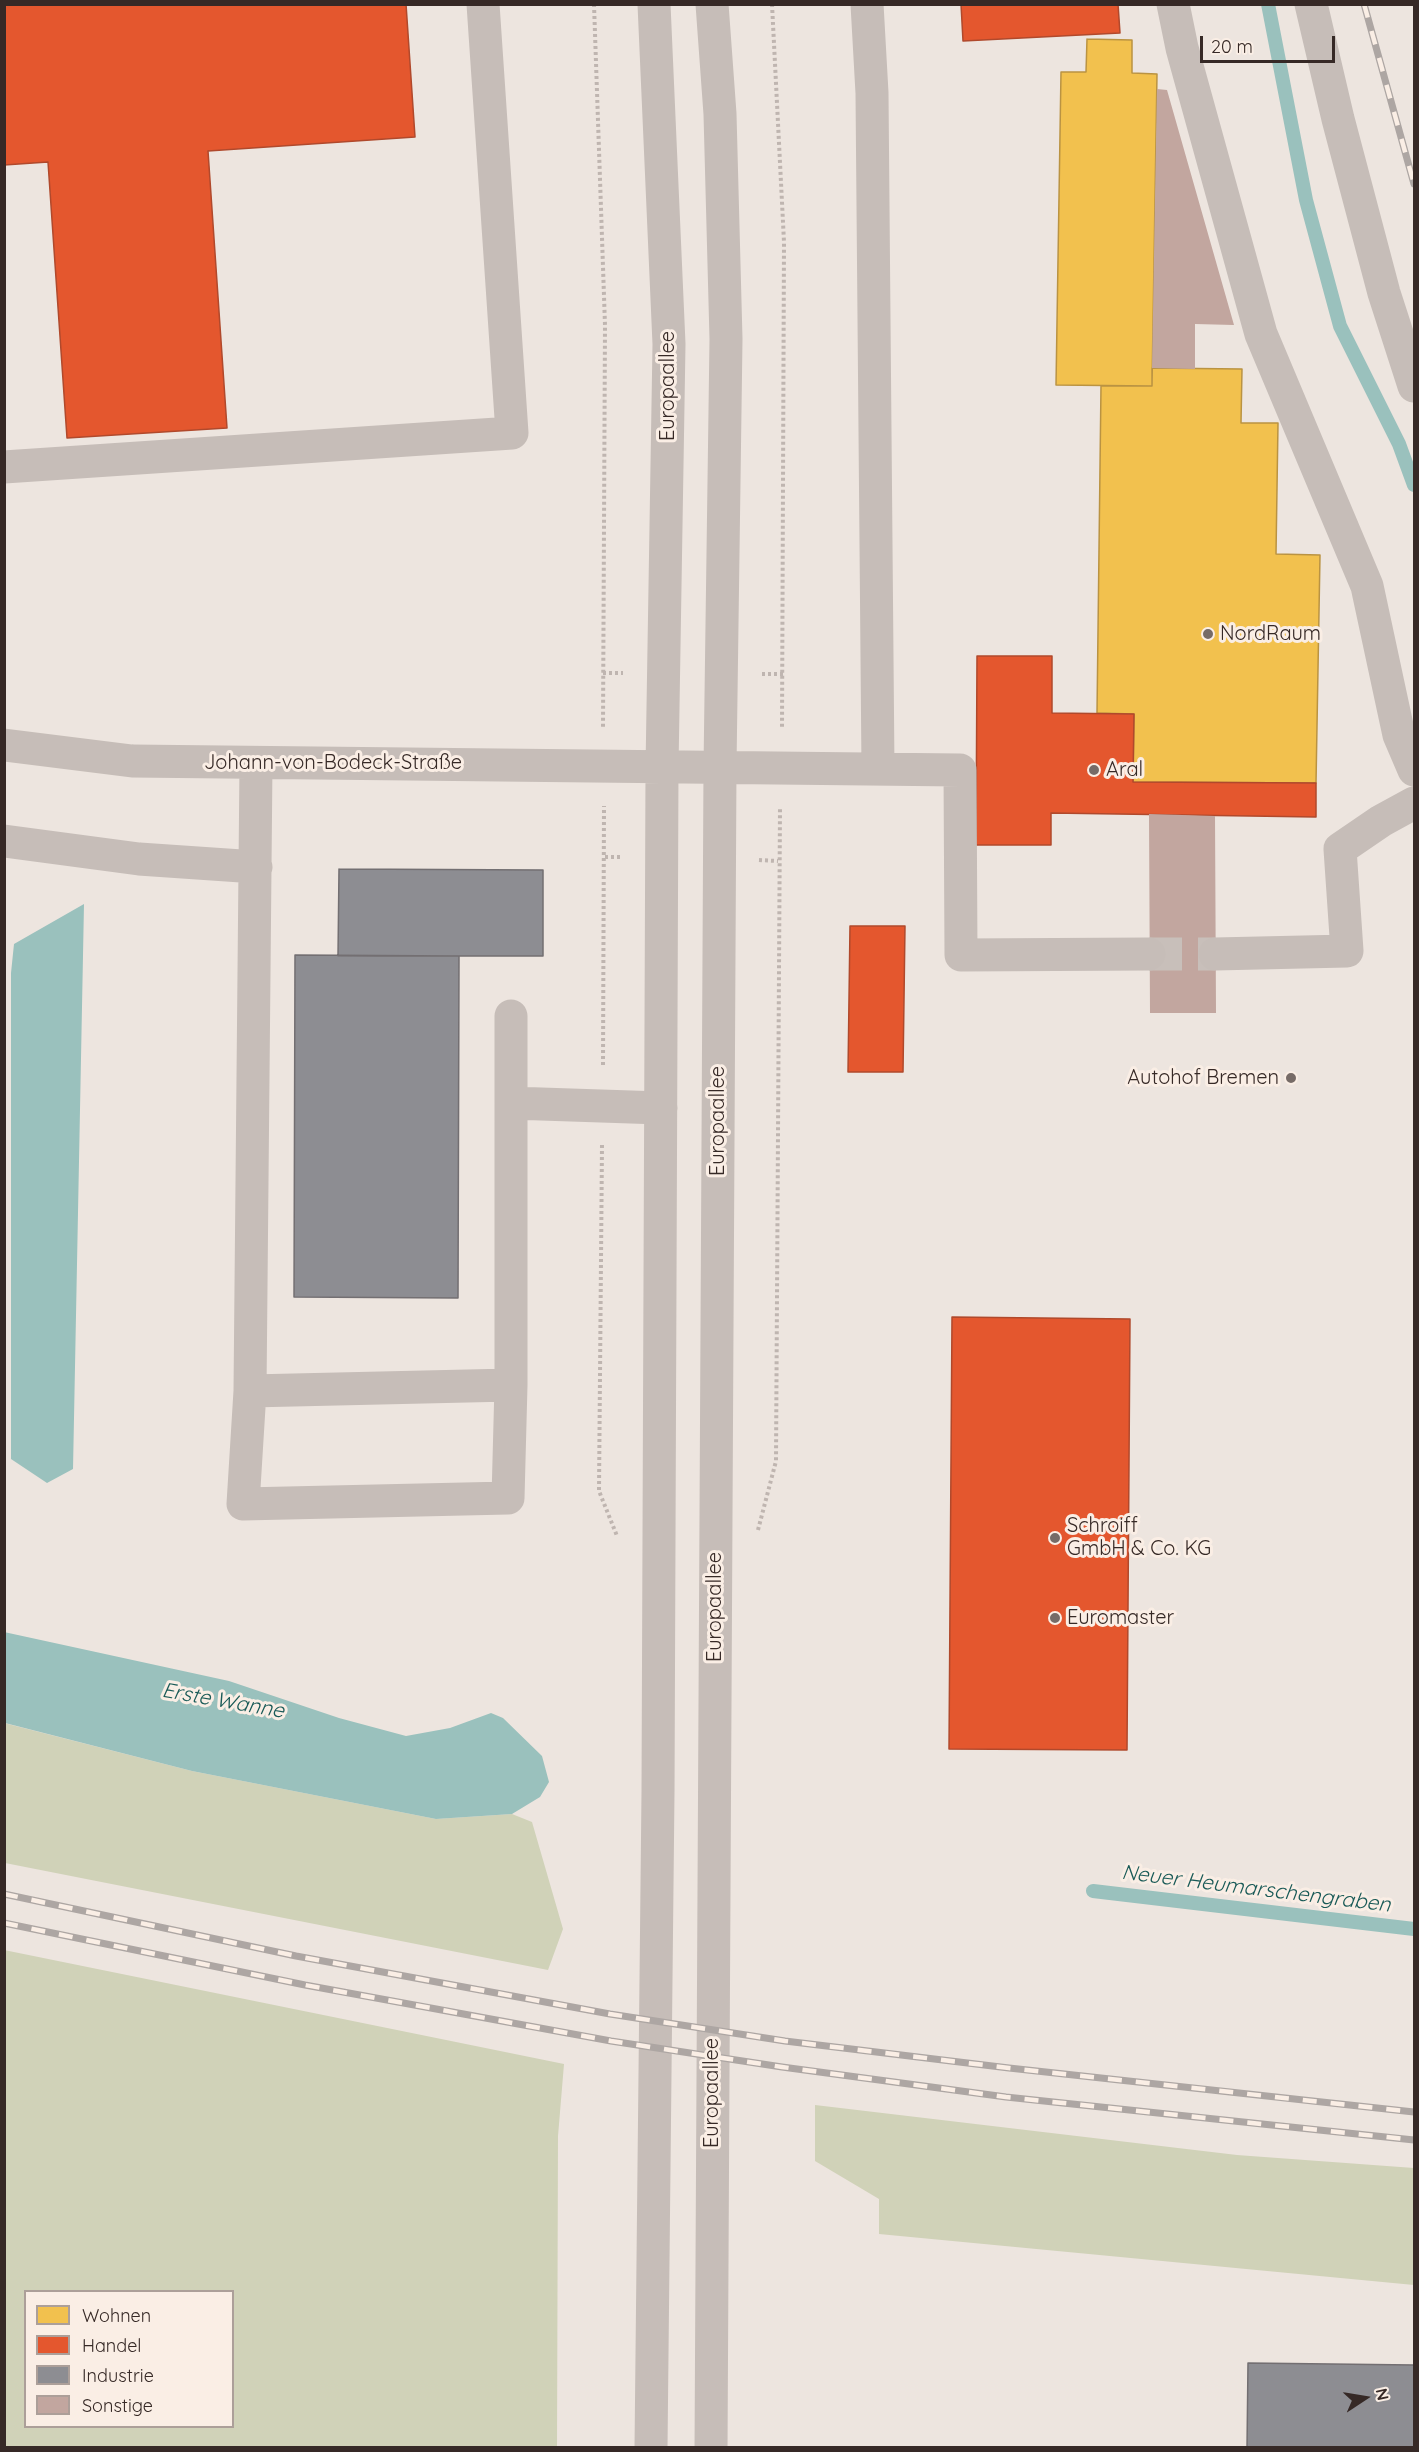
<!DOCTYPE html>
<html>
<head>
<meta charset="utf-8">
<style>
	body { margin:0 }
	#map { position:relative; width:1419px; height:2452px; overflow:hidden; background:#ede5df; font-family:Quicksand,sans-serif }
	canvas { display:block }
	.frame { position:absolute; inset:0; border:6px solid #362926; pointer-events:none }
	.legend { position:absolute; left:24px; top:2290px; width:210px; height:138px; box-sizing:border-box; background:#faeee5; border:2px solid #ac9f99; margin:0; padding:8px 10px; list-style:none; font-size:18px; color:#362926 }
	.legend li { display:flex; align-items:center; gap:12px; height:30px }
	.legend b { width:30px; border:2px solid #ac9f99 }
	.north { position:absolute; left:1335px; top:2368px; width:60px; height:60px; -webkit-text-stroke:4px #faeee5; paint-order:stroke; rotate:78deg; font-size:16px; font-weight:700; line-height:24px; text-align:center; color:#362926 }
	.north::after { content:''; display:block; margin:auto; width:21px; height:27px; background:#362926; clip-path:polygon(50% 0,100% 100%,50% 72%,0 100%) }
	.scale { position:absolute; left:1200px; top:36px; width:135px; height:27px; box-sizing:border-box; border:3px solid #362926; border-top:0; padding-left:8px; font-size:18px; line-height:21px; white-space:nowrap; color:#362926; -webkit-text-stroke:4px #faeee5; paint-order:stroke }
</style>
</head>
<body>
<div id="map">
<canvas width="1419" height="2452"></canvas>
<div class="frame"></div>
<ul class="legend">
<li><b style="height:16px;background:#f2c14e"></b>Wohnen</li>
<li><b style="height:16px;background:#e4572e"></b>Handel</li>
<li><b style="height:16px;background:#8d8d92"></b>Industrie</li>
<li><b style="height:16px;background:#c2a69f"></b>Sonstige</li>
</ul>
<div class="north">N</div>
<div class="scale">20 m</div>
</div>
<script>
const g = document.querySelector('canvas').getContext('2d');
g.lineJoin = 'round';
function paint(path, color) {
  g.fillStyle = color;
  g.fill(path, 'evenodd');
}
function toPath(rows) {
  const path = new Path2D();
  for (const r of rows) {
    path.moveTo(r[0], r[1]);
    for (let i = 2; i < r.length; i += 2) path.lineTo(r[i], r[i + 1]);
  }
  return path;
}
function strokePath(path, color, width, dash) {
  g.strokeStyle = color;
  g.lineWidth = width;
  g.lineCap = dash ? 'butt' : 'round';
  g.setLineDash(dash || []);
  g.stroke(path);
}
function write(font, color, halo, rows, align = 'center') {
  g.font = font + ' Quicksand,sans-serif';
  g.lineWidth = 6;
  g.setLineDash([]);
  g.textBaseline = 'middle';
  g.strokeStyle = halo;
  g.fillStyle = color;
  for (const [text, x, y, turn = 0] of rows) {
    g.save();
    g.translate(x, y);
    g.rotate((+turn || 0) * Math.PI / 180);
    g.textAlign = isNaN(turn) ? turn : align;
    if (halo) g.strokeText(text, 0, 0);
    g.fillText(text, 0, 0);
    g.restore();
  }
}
const green = toPath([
	[4,1723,192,1771,436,1819,512,1814,532,1822,563,1929,548,1970,5,1863],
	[4,1950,564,2064,558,2136,557,2447,5,2447],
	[26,2292,232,2292,232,2426,26,2426],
	[815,2105,1237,2155,1414,2168,1414,2285,879,2234,879,2199,815,2161]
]);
const water = toPath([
	[84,904,73,1469,47,1483,11,1459,11,973,14,944],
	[4,1632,229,1681,339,1718,406,1736,450,1728,491,1713,503,1718,542,1756,549,1782,540,1797,512,1814,436,1819,192,1771,5,1723]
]);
const homes = toPath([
	[1087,39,1132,40,1132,73,1157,74,1152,386,1056,385,1061,72,1086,72,1087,39],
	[1152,368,1242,369,1241,423,1278,423,1276,554,1320,555,1316,783,1133,782,1134,714,1097,713,1101,386,1152,386,1152,368]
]);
const shops = toPath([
	[4,4,406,4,415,137,208,151,227,428,67,438,48,162,4,165,4,4],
	[961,4,1118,4,1120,33,963,41,961,4],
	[977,656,1052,656,1052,713,1134,714,1133,782,1316,783,1316,817,1051,813,1051,845,976,845,977,656],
	[850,926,905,926,903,1072,848,1072,850,926],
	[952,1317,1130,1319,1127,1750,949,1749,952,1317]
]);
const industry = toPath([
	[339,869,543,870,543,956,338,956,339,869],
	[295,955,459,956,458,1298,294,1297,295,955],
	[1248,2363,1414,2365,1414,2448,1247,2448,1248,2363]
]);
const stream = toPath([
	[1268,4,1306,200,1340,326,1399,444,1414,485],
	[1093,1891,1414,1929]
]);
const building = toPath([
	[1157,89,1167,90,1234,325,1195,324,1195,369,1152,368],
	[1149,814,1215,816,1216,1013,1150,1013]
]);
const minorTunnel = toPath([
	[1149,954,1215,954]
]);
const path = toPath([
	[594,4,605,325,603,727],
	[772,4,784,242,782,728],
	[603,673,623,673],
	[762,674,783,674],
	[605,857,622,857],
	[759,860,778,861],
	[603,1065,604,806],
	[602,1145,599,1491,617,1536],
	[758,1530,776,1461,780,808]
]);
const minor = toPath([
	[867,4,872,93,878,769],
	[1173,4,1182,48,1261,334,1367,586,1399,735,1414,770],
	[1311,4,1338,119,1384,293,1414,386],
	[4,467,512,433,483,4],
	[4,745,132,761,960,770,961,955,1149,954],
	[256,763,250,1391,243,1504,508,1498,511,1385],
	[4,841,139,859,256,867],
	[1215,954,1347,951,1340,849,1381,821,1414,803],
	[511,1103,661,1108],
	[250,1391,511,1385,511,1016],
	[651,2448,658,1792,662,768,669,344,654,4],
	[711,2448,720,767,726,339,720,114,712,4]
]);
const rail = toPath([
	[1364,4,1414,184],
	[4,1894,296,1956,610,2014,785,2041,1009,2068,1414,2112],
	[4,1923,305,1985,611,2041,782,2067,1006,2097,1414,2140]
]);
const markers = [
	[1208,634,6,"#766b67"],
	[1094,770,6,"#766b67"],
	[1291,1078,6,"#766b67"],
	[1055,1538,6,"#766b67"],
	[1055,1618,6,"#766b67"]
];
const streetNames = [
	["Europaallee",668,386,-90],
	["Johann-von-Bodeck-Straße",333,763],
	["Europaallee",718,1121,-90],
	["Europaallee",715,1607,-90],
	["Europaallee",712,2093,-90]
];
const poiNames = [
	["NordRaum",1220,634],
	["Aral",1106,770],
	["Autohof Bremen",1279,1078,"right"],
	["Schroiff",1067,1526],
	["GmbH & Co. KG",1067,1549],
	["Euromaster",1067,1618]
];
const waterNames = [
	["Erste Wanne",223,1701,10],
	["Neuer Heumarschengraben",1256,1889,7]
];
paint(green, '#d0d2b8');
paint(water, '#9ac1bd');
paint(homes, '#f2c14e');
strokePath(homes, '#ba9342', 1.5);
paint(shops, '#e4572e');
strokePath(shops, '#b0492c', 1.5);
paint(industry, '#8d8d92');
strokePath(industry, '#736f72', 1.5);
strokePath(stream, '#9ac1bd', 14);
paint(building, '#c2a69f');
strokePath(minorTunnel, '#c8bfba', 33, [33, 16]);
strokePath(path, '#bfb5b0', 4, [3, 3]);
strokePath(minor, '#c6bdb8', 33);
strokePath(rail, '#ada6a3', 7);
strokePath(rail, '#faeee5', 4.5, [14]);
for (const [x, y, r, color] of markers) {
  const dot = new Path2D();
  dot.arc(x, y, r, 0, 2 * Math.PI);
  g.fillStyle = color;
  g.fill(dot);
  strokePath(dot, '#faeee5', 2);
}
write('20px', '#362926', '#faeee5', streetNames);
write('20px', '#362926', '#faeee5', poiNames, 'left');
write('italic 21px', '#195a57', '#faeee5', waterNames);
</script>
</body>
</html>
